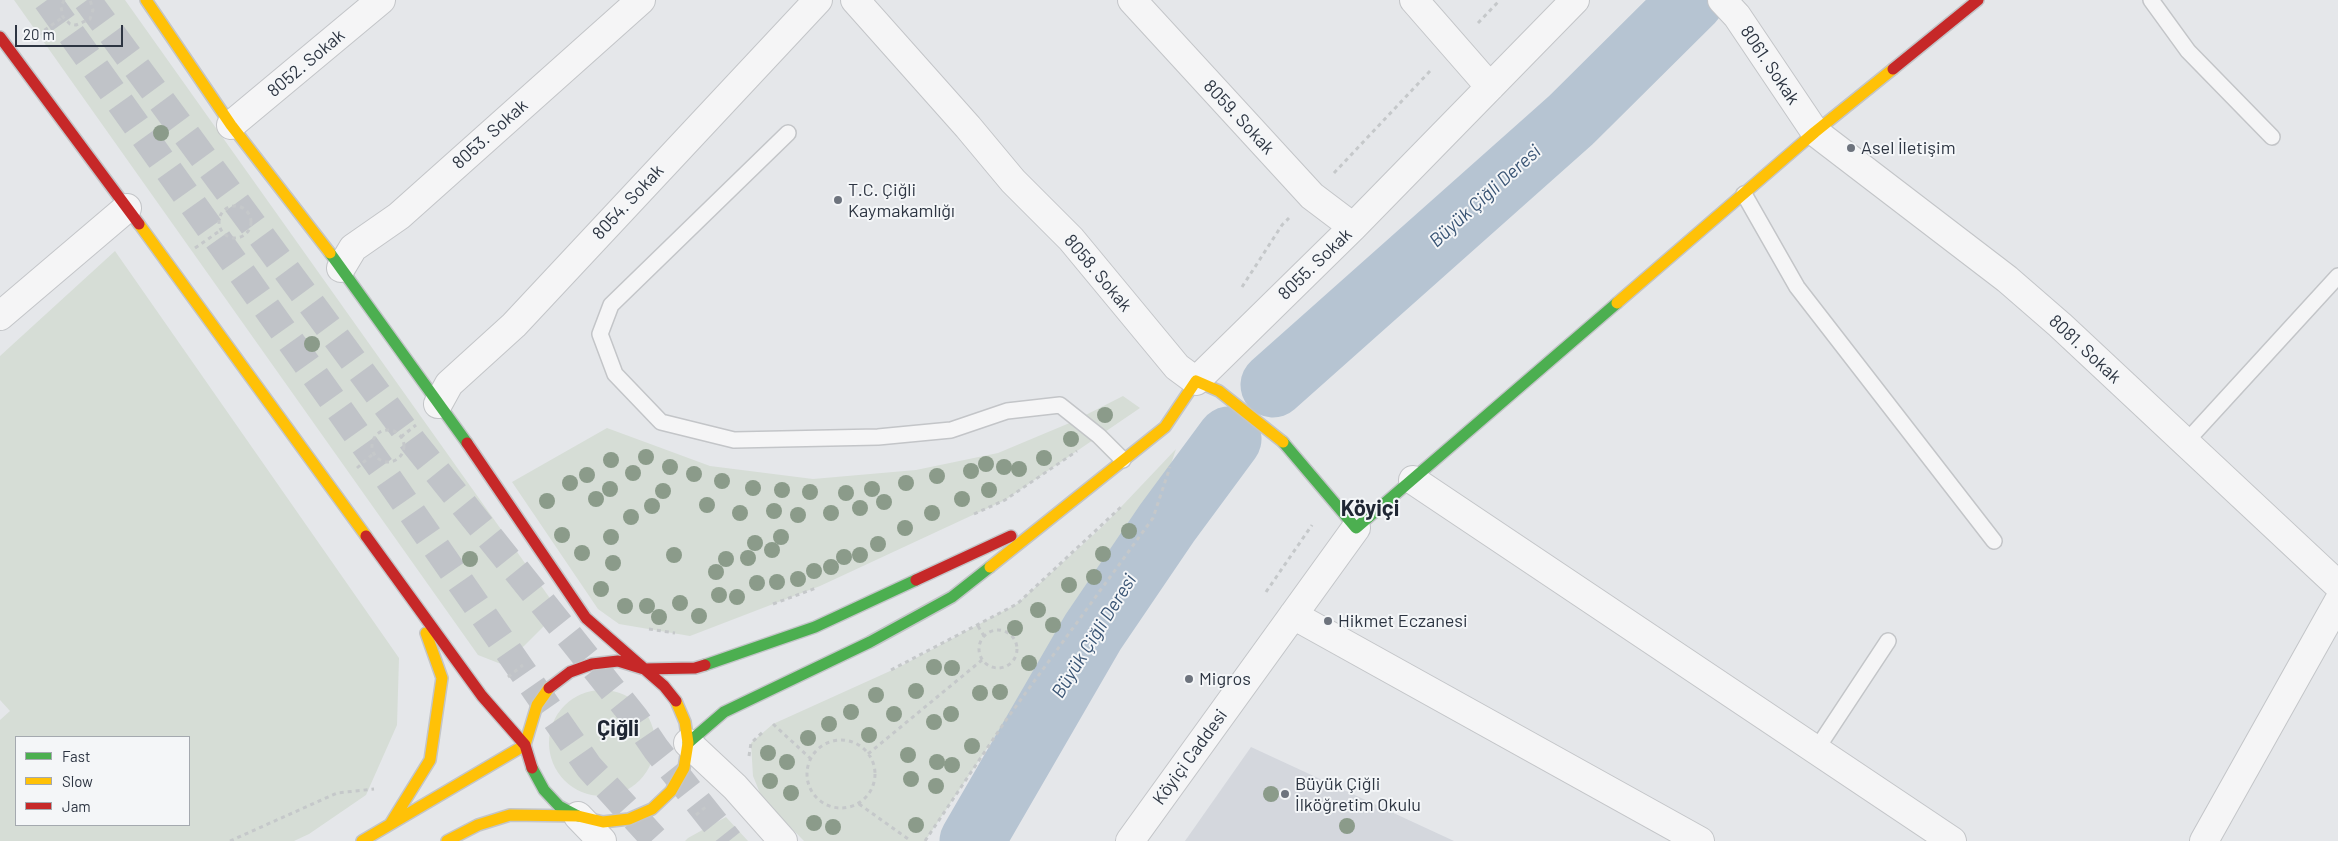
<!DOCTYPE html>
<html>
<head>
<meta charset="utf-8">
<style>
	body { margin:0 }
	#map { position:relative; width:2338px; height:841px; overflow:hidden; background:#e5e7ea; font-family:Barlow,sans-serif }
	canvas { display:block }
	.legend { position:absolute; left:15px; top:736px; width:175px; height:90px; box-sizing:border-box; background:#f4f6f8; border:1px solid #a4a9af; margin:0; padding:6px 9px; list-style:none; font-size:15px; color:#2d3542 }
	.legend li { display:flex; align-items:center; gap:10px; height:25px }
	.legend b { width:25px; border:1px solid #a4a9af }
	.scale { position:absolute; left:15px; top:25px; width:108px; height:22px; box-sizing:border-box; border:2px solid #2d3542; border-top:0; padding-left:6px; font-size:15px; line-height:18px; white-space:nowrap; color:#2d3542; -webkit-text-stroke:4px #f4f6f8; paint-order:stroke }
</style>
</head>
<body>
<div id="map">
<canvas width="2338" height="841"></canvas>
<ul class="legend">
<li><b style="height:6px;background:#4caf50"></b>Fast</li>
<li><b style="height:6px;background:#ffc107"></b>Slow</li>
<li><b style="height:6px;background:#c62828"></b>Jam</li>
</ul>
<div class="scale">20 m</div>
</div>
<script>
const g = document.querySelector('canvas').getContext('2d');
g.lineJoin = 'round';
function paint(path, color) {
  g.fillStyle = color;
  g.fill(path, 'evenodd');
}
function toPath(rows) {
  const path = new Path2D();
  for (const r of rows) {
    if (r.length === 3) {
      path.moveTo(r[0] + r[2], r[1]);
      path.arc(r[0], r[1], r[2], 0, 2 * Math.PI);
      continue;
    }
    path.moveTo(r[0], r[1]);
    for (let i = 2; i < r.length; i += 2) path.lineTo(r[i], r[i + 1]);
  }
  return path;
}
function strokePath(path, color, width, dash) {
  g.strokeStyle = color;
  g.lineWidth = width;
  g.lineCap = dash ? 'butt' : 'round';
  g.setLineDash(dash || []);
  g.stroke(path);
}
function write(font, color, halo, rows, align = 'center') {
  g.font = font + ' Barlow,sans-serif';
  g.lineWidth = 4;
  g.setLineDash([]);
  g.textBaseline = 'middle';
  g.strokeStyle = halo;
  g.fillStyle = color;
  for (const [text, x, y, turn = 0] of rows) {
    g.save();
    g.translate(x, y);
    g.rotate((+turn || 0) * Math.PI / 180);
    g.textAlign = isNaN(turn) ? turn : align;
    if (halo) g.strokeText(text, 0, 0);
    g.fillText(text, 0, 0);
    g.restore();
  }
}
const built = toPath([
	[1251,747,1454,841,1185,841]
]);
const green = toPath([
	[14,0,125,0,559,611,524,646,501,664,478,655],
	[115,251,399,658,397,725,366,795,309,834,294,841,0,841,0,720,10,711,0,700,0,356],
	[16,737,189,737,189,825,16,825],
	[1123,396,1140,408,1005,500,820,586,690,636,619,624,598,609,512,482,607,428,710,466,813,479,916,470,998,453,1072,422],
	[1176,449,1153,518,1006,720,925,841,804,841,762,798,753,776,751,743,773,724,899,667,1017,604,1103,526],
	[602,743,53],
	[726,817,748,841,685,841,688,838]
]);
const river = toPath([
	[1273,385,1571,120,1692,0],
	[972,841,1093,632,1167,523,1229,439]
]);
const highwayTunnel = toPath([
	[47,0,381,468,589,767,656,841],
	[87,0,414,443,635,718,656,749,729,841]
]);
const path = toPath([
	[64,0,61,7,63,17,70,24,76,25,90,19,93,10,90,0],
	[1478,23,1500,0],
	[38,35,63,17],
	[1334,173,1431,70],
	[235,222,16],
	[195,248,221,230],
	[1242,287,1282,225,1289,218],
	[388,446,16],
	[401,437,416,425],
	[357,468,374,453],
	[974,514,1005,500,1077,451],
	[1266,592,1312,525],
	[773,604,816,588],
	[978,626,984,636],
	[649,629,675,633],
	[998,649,19],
	[891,670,1017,604,1122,506],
	[508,677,523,665],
	[773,724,811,759],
	[841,774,34],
	[868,754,982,660],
	[749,756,751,743,764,731],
	[859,804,911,841],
	[696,815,708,805],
	[230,841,337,793,374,789],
	[925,841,1006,720,1153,518,1170,467]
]);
const lane = toPath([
	[2151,0,2188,51,2272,137],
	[788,133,611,305,600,334,615,374,661,422,734,440,878,437,951,430,1007,411,1060,405,1099,436,1123,460],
	[1744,194,1797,287,1994,541],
	[2185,443,2338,276],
	[1816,750,1888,641]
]);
const street = toPath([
	[855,0,968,127,1013,181,1071,239,1177,367,1196,381,1353,227,1575,0],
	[1132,0,1312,196,1353,227],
	[1414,0,1490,87],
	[1722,0,1737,16,1815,132,2007,279,2060,325,2338,585],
	[231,125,381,0],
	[341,268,353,248,399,216,641,0],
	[0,316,127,208],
	[438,404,449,384,514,325,818,0],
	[1413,480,1952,841],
	[1293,615,1700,841],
	[688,743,735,787,783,841],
	[578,816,602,841],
	[1130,841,1356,528],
	[2204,841,2338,602]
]);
const fast = toPath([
	[330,253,467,443],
	[1283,442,1356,528,1617,303],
	[705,665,815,627,916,580],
	[688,743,724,712,870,642,952,597,990,567],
	[532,768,544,790,559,806,578,816]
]);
const slow = toPath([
	[146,0,231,125,330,253],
	[139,224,366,536],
	[1617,303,1815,132,1893,69],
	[990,567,1165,427,1196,381,1219,391,1283,442],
	[391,823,430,760,442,678,426,633],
	[362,841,525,745,537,705,549,688],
	[447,841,478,825,510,815,578,816,603,822,629,819,652,809,671,791,684,768,688,743,685,722,676,701]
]);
const jam = toPath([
	[0,37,139,224],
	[1893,69,1978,0],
	[467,443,586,618,664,686,676,701],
	[366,536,482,696,525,745,532,768],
	[916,580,1011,536],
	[549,688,570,672,592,664,618,661,644,669,695,668,705,665]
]);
const trees = [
	[161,133],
	[312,344],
	[1105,415],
	[1071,439],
	[646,457],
	[1044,458],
	[611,460],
	[986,464],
	[670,467],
	[1004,467],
	[1019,469],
	[971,471],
	[633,473],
	[694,474],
	[587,475],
	[937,476],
	[722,481],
	[570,483],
	[906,483],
	[753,488],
	[610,489],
	[872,489],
	[782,490],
	[989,490],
	[663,491],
	[810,492],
	[846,493],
	[596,499],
	[962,499],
	[547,501],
	[884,502],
	[707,505],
	[652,506],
	[860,508],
	[774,511],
	[740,513],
	[831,513],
	[932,513],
	[798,515],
	[631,517],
	[905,528],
	[1129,531],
	[562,535],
	[611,537],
	[781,537],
	[755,543],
	[878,544],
	[772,550],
	[582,553],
	[1103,554],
	[674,555],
	[860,555],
	[844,557],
	[748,558],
	[470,559],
	[726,559],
	[613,563],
	[831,567],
	[814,571],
	[716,572],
	[1094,577],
	[798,579],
	[777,582],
	[757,583],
	[1069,585],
	[601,589],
	[719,595],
	[737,597],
	[680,603],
	[625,606],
	[647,606],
	[1038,610],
	[699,616],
	[659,617],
	[1053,625],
	[1015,628],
	[1029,663],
	[934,667],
	[952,668],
	[916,691],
	[1000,692],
	[980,693],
	[876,695],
	[851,712],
	[894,714],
	[951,714],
	[934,722],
	[829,724],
	[869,735],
	[808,738],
	[972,746],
	[768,753],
	[908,755],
	[787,762],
	[937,762],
	[952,765],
	[911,779],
	[770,781],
	[936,786],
	[791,793],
	[1271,794],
	[814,823],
	[916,825],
	[1347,826],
	[833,827]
];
const markers = [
	[1851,148,5,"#6d737d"],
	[838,200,5,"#6d737d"],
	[1328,621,5,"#6d737d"],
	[1189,679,5,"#6d737d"],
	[1285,794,5,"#6d737d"]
];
const streetNames = [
	["8052. Sokak",306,63,-40],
	["8061. Sokak",1770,65,56],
	["8059. Sokak",1239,117,47],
	["8053. Sokak",490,134,-42],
	["8054. Sokak",628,202,-47],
	["8055. Sokak",1315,264,-44],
	["8058. Sokak",1098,273,50],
	["8081. Sokak",2085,349,43],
	["Köyiçi Caddesi",1190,757,-54]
];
const poiNames = [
	["Asel İletişim",1861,148],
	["T.C. Çiğli",848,190],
	["Kaymakamlığı",848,211],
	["Hikmet Eczanesi",1338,621],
	["Migros",1199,679],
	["Büyük Çiğli",1295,784],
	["İlköğretim Okulu",1295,805]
];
const waterNames = [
	["Büyük Çiğli Deresi",1485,196,-42],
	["Büyük Çiğli Deresi",1094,636,-58]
];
const districtNames = [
	["Köyiçi",1370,509],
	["Çiğli",618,729]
];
paint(built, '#d4d7dd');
paint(green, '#d6ddd6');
strokePath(river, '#b6c4d2', 65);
strokePath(highwayTunnel, '#c0c3c8', 28, [28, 14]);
strokePath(lane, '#c3c5c8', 18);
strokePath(street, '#c3c5c8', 30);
strokePath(fast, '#c3c5c8', 14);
strokePath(slow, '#c3c5c8', 14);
strokePath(jam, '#c3c5c8', 14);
strokePath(path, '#c5c8ca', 3, [4, 4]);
strokePath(lane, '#f5f5f6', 15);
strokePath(street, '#f5f5f6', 28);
strokePath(fast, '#4caf50', 11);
strokePath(slow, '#ffc107', 11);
strokePath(jam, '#c62828', 11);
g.fillStyle = '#8b9b8a';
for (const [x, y] of trees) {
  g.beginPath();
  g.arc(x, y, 8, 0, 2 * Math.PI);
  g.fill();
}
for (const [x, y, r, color] of markers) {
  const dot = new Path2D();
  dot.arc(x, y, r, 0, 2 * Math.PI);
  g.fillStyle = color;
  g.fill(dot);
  strokePath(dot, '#f4f6f8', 2);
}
write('18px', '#2d3542', '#f4f6f8', streetNames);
write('18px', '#2d3542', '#f4f6f8', poiNames, 'left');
write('italic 19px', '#395474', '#f4f6f8', waterNames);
write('bold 22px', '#1f2633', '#f4f6f8', districtNames);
</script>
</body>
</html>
